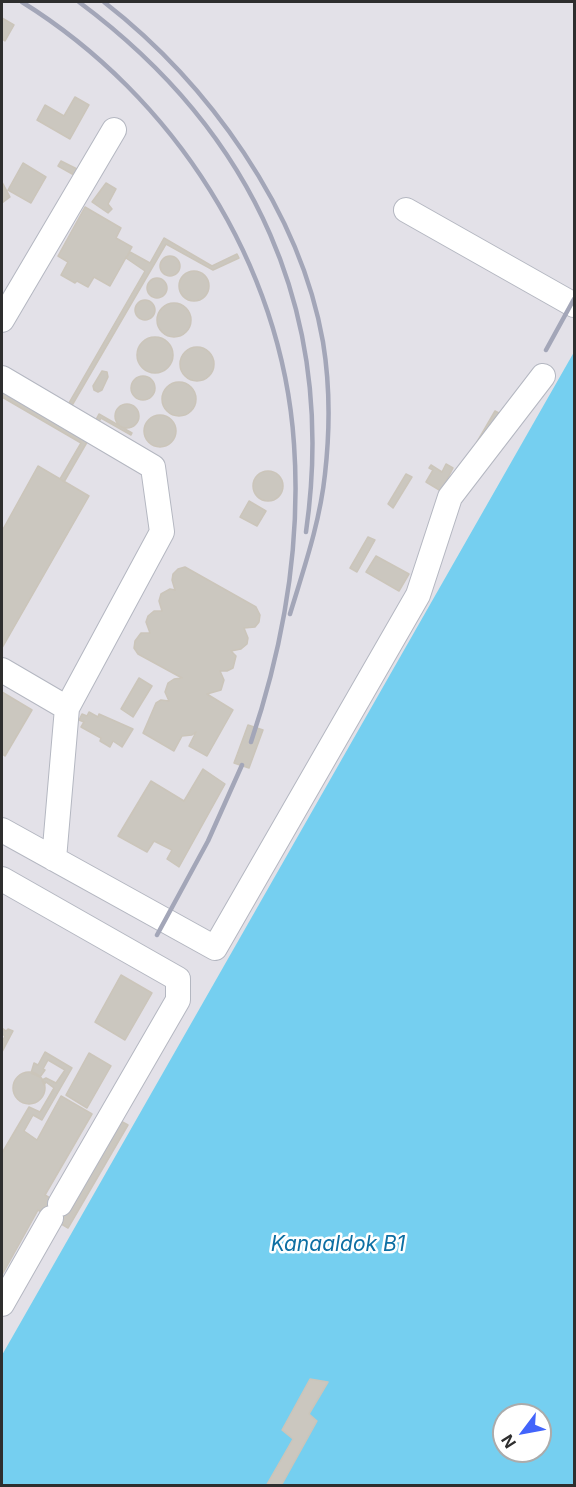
<!DOCTYPE html>
<style>
body{margin:0}
#map{position:relative;width:576px;height:1487px;overflow:hidden;background:#efe9e1;font-family:Inter,sans-serif}
canvas{display:block}
.frame{position:absolute;inset:0;border:3px solid #2e2e2e;pointer-events:none}
.north{position:absolute;left:492px;top:1403px;width:60px;height:60px;box-sizing:border-box;background:#fff;border:2px solid #ababab;border-radius:50%;rotate:238deg;font-size:16px;font-weight:700;line-height:24px;text-align:center;color:#2e2e2e}
.north::after{content:'';display:block;margin:auto;width:21px;height:27px;background:#4264fb;clip-path:polygon(50% 0,100% 100%,50% 72%,0 100%)}
</style>
<div id="map">
<canvas width="576" height="1487"></canvas>
<div class="frame"></div>
<div class="north">N</div>
</div>
<script>
const g = document.querySelector('canvas').getContext('2d');
g.lineJoin = 'round';
function fill(path, color) {
  g.fillStyle = color;
  g.fill(path, 'evenodd');
}
function strokePath(path, color, width, dash) {
  g.strokeStyle = color;
  g.lineWidth = width;
  g.lineCap = dash ? 'butt' : 'round';
  g.setLineDash(dash || []);
  g.stroke(path);
}
function drawText(font, color, halo, rows, align = 'center') {
  g.font = font + ' Inter,sans-serif';
  g.lineWidth = 5;
  g.setLineDash([]);
  g.textBaseline = 'middle';
  g.strokeStyle = halo;
  g.fillStyle = color;
  for (const [text, x, y, turn = 0] of rows) {
    g.save();
    g.translate(x, y);
    g.rotate((+turn || 0) * Math.PI / 180);
    g.textAlign = isNaN(turn) ? turn : align;
    if (halo) g.strokeText(text, 0, 0);
    g.fillText(text, 0, 0);
    g.restore();
  }
}
fill(new Path2D(`
 M2,2h572v350l-572,1003z`), '#e3e1e8');
fill(new Path2D(`
 M574,352v1133l-572,1v-131zM504,1415h36v36h-36z`), '#75cff0');
const building = new Path2D(`
 M2,18l12,7 -9,16 -3,-2z
 M75,97l14,8 -19,34 -33,-19 8,-15 19,11z
 M61,161l16,8 -3,6 -16,-9z
 M23,163l23,14 -15,26 -23,-13z
 M2,182l8,15 -8,6z
 M106,183l10,6 -8,15 4,5 -4,4 -16,-11z
 M85,207l36,21 -5,10 16,9 -22,39 -16,-9 -6,10 -11,-6 -2,2 -14,-8 7,-13 -10,-6z
 M164,238l48,28 25,-12 2,4 -26,12 -47,-26 -106,182 25,14 14,-26 33,19 -1,2 -30,-17 -37,64 -4,-3 21,-36 -79,-46v-7l56,32 87,-151 -19,-13 4,-6 20,11z
 M160 266a10 10 0 1 1 20 0a10 10 0 1 1-20 0Z
 M179 286a15 15 0 1 1 30 0a15 15 0 1 1-30 0Z
 M147 288a10 10 0 1 1 20 0a10 10 0 1 1-20 0Z
 M135 310a10 10 0 1 1 20 0a10 10 0 1 1-20 0Z
 M157 320a17 17 0 1 1 34 0a17 17 0 1 1-34 0Z
 M137 355a18 18 0 1 1 36 0a18 18 0 1 1-36 0Z
 M180 364a17 17 0 1 1 34 0a17 17 0 1 1-34 0Z
 M102,371l5,1 1,5 -6,13 -4,2 -4,-2 -1,-4z
 M131 388a12 12 0 1 1 24 0a12 12 0 1 1-24 0Z
 M162 399a17 17 0 1 1 34 0a17 17 0 1 1-34 0Z
 M115 416a12 12 0 1 1 24 0a12 12 0 1 1-24 0Z
 M495,411l6,3 -18,31 -6,-3z
 M144 431a16 16 0 1 1 32 0a16 16 0 1 1-32 0Z
 M446,464l7,4 -12,23 -15,-9 7,-12 -4,-2 2,-3 11,7z
 M38,466l51,30 -87,152v-117z
 M253 486a15 15 0 1 1 30 0a15 15 0 1 1-30 0Z
 M406,474l6,3 -19,31 -5,-4z
 M249,501l17,10 -9,15 -17,-9z
 M368,537l7,3 -18,32 -7,-4z
 M376,556l33,18 -10,17 -33,-19z
 M185,567l71,40 4,8 -1,7 -4,5 -11,1 4,10 -1,6 -6,5 -10,2 5,5 -3,12 -6,3h-7l4,9 -3,10 -14,4 26,16 -26,46 -18,-10 7,-14 -4,3 -10,1 -8,15 -31,-18 13,-30 5,-3 8,1 -4,-9 3,-9 6,-4 8,-1 -44,-24 -4,-6 1,-7 6,-8h9l-4,-11 2,-6 6,-5h8l-3,-10 2,-7 9,-5 5,1 -3,-10 1,-6 5,-5z
 M139,678l13,8 -19,31 -12,-8z
 M2,692l30,18 -27,46 -3,-2z
 M89,712l9,5 1,-3 34,15 -11,18 -9,-6 -3,6 -10,-6 1,-3 -20,-11 3,-5 -5,-2 3,-6 5,2z
 M248,725l15,5 -14,38 -15,-5z
 M203,769l22,15 -46,83 -12,-8 5,-9 -18,-9 -7,11 -29,-16 33,-55 33,20z
 M121,975l31,18 -27,47 -30,-18z
 M2,1028l4,3 2,-2 5,2 -11,21v-10l3,-6 -3,-2z
 M45,1052l27,16 -30,52 -9,-5 -9,16 13,9 24,-44 31,18 -47,81 15,9 57,-85 11,6 -60,103 -30,-18 -36,65v-122l27,-46 11,5 14,-24 -8,-6 -2,3 -2,-5 4,-2 10,5 9,-13 -17,-10 -5,9 2,1 -5,7 -9,-4 3,-10 4,2z
 M89,1053l22,13 -24,42 -21,-13z
 M13 1088a16 16 0 1 1 32 0a16 16 0 1 1-32 0Z
 M310,1379l18,3 -19,32 8,7 -36,65h-15l27,-47 -11,-9z`);
fill(building, '#cbc7bf');
strokePath(building, '#cbc5ba', 1.5);
const minor = new Path2D(`
 M406,210l168,95
 M2,320l112,-190
 M2,378l151,89 9,65 -95,176 -13,151
 M2,670l65,38
 M2,830l213,118 203,-353 32,-98 93,-121
 M2,879l176,100v21l-118,204
 M2,1304l49,-86`);
strokePath(minor, '#b4b7c1', 26);
strokePath(minor, '#fff', 24);
strokePath(new Path2D(`
 M22,2c151,94 260,261 272,442 7,100 -11,203 -43,298
 M79,2c176,131 258,312 227,530
 M104,2c104,81 196,208 219,340 7,43 7,88 2,132 -5,48 -21,94 -35,140
 M546,350l28,-51
 M157,935l51,-94 34,-76`), '#a3a6b8', 4.5);
drawText('italic 21px', '#0d6fa3', '#fff', [
 ["Kanaaldok B1",338,1245]
]);
</script>
